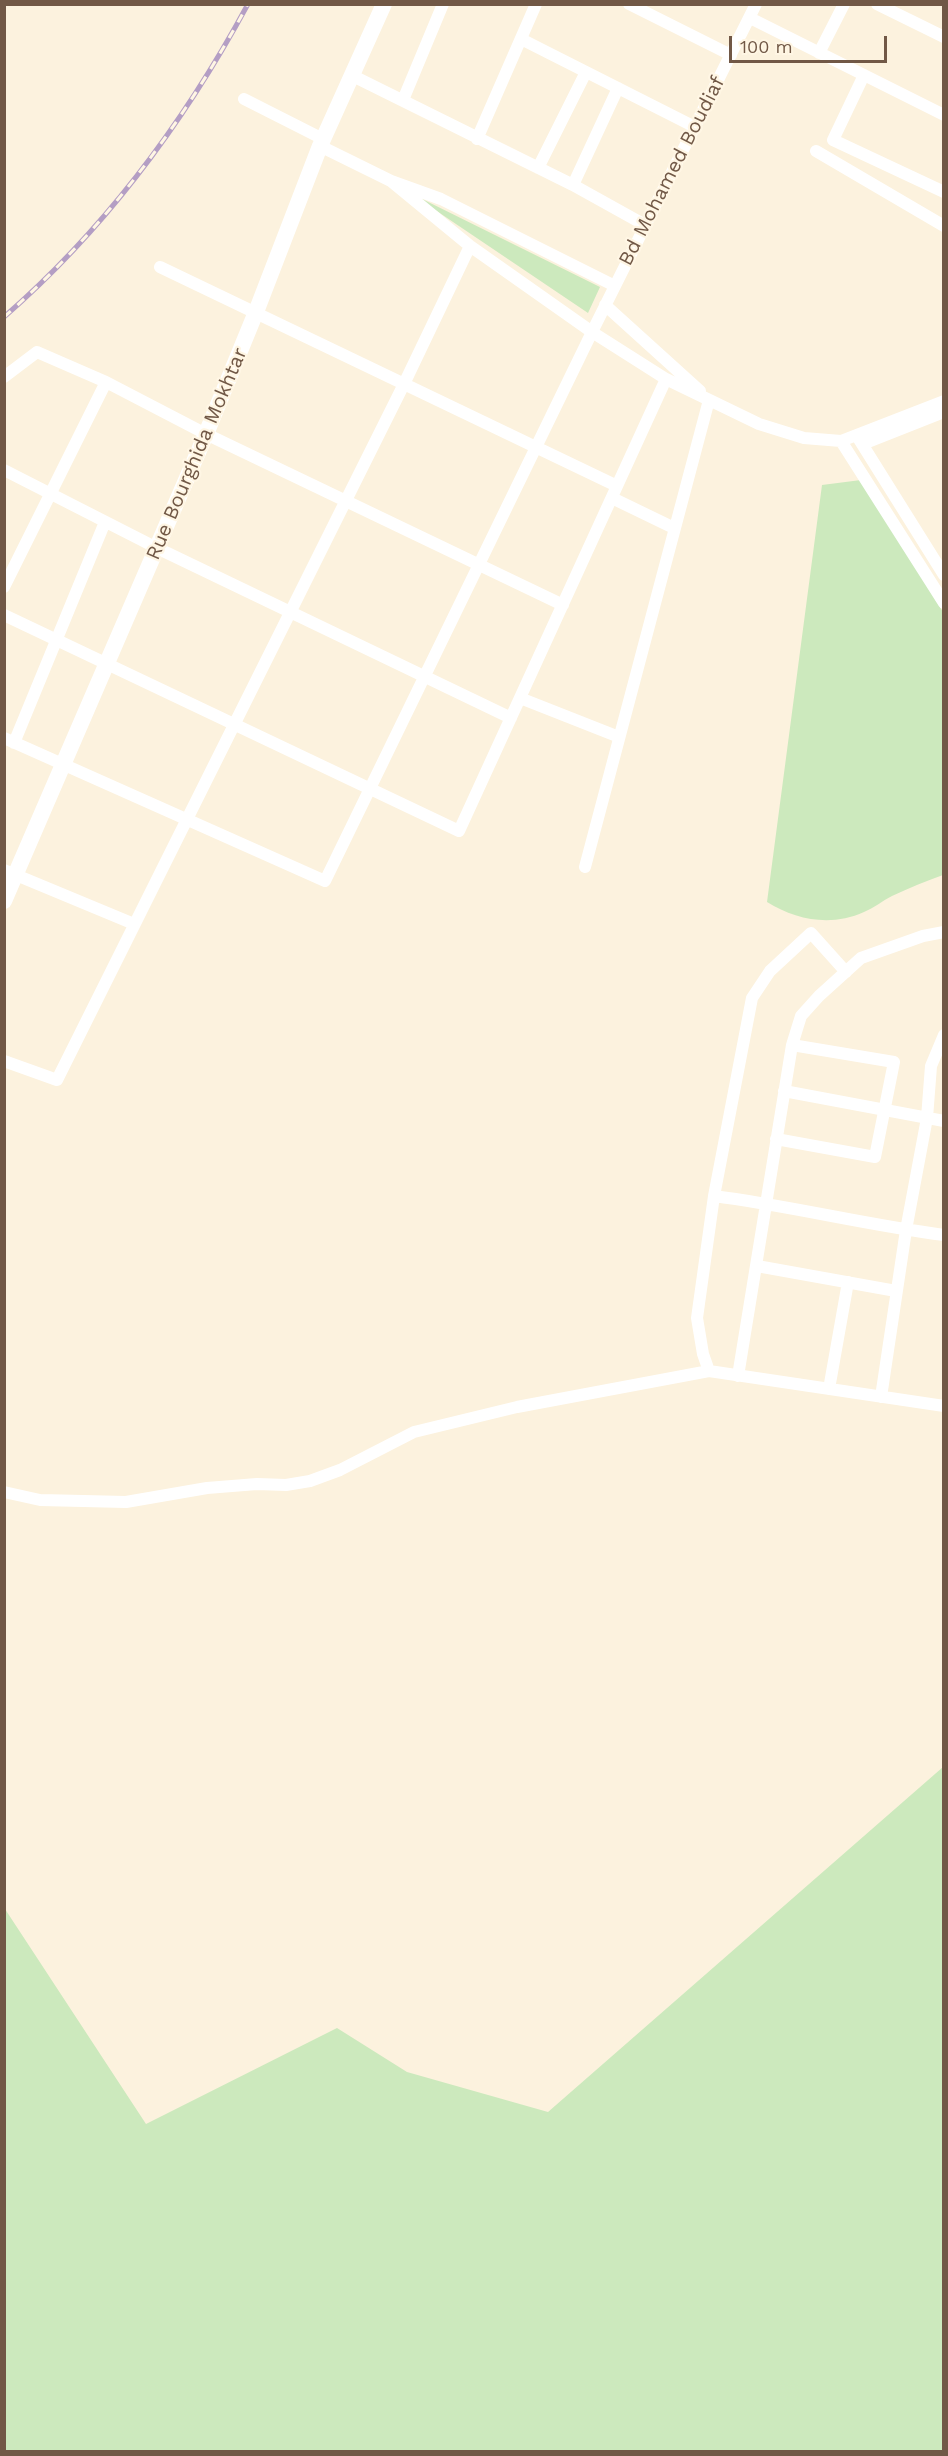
<!DOCTYPE html>
<style>
body{margin:0}
#map{position:relative;width:948px;height:2456px;overflow:hidden;background:#fcf2de;font-family:"Work Sans",sans-serif}
canvas{display:block}
.frame{position:absolute;inset:0;border:6px solid #715846;pointer-events:none}
.scale{position:absolute;left:729px;top:36px;width:158px;height:27px;box-sizing:border-box;border:3px solid #715846;border-top:0;padding-left:8px;font-size:18px;line-height:21px;white-space:nowrap;color:#715846;-webkit-text-stroke:4px #fff6e4;paint-order:stroke}
</style>
<div id="map">
<canvas width="948" height="2456"></canvas>
<div class="frame"></div>
<div class="scale">100 m</div>
</div>
<script>
const g = document.querySelector('canvas').getContext('2d');
g.lineJoin = 'round';
function fill(path, color) {
  g.fillStyle = color;
  g.fill(path, 'evenodd');
}
function strokePath(path, color, width, dash) {
  g.strokeStyle = color;
  g.lineWidth = width;
  g.lineCap = dash ? 'butt' : 'round';
  g.setLineDash(dash || []);
  g.stroke(path);
}
function drawText(font, color, halo, rows, align = 'center') {
  g.font = font + ' "Work Sans",sans-serif';
  g.lineWidth = 4.5;
  g.setLineDash([]);
  g.textBaseline = 'middle';
  g.strokeStyle = halo;
  g.fillStyle = color;
  for (const [text, x, y, turn = 0] of rows) {
    g.save();
    g.translate(x, y);
    g.rotate((+turn || 0) * Math.PI / 180);
    g.textAlign = isNaN(turn) ? turn : align;
    if (halo) g.strokeText(text, 0, 0);
    g.fillText(text, 0, 0);
    g.restore();
  }
}
fill(new Path2D(`
 M410,193l190,94 -12,26z
 M861,480l82,132v263c-17,6 -34,13 -51,21 -10,5 -18,12 -28,16 -33,15 -68,8 -97,-10l55,-417z
 M943,1767v684h-938v-542l141,215 191,-96 70,44 141,40z`), '#cce9bd');
strokePath(new Path2D(`
 M629,4l102,51
 M877,4l67,33
 M750,18l194,97
 M521,39l174,88
 M819,53l25,-49
 M864,75l-31,65 111,52
 M353,76l220,109 72,40
 M244,99l79,40
 M403,100l40,-96
 M477,139l59,-135
 M320,146l71,35 50,18 174,87
 M816,151l128,75
 M538,168l48,-96
 M391,181l79,65 122,86 74,47 93,45 45,14 37,3 103,-40
 M573,185l45,-97
 M160,267l457,219
 M605,305l95,86
 M4,377l33,-25 69,30 100,52 357,171
 M857,436l87,139
 M841,441l103,162
 M863,444l81,-32
 M4,470l153,78 354,170
 M612,498l62,30
 M4,587l102,-205
 M4,615l455,216 207,-452
 M520,698l99,39
 M4,738l321,143 267,-549 164,-328
 M14,743l91,-221
 M585,867l124,-467
 M4,870l130,54
 M4,1061l53,19 347,-696 66,-138
 M784,1091l160,30
 M776,1139l99,18 19,-95 -102,-17
 M714,1196c77,10 153,29 230,39
 M757,1266l139,25
 M709,1371l-6,-17 -6,-36 17,-122 38,-198 18,-27 41,-38 35,39
 M738,1376l54,-331 9,-29 18,-20 42,-38 62,-22 21,-4
 M829,1389l19,-107
 M881,1397l25,-167 21,-112 4,-52 13,-31
 M4,1492l36,8 86,2 81,-14 50,-4 29,1 24,-4 30,-11 74,-38 103,-25 192,-36 235,35`), '#fff', 12);
strokePath(new Path2D(`
 M4,901l202,-467 50,-122 64,-166 64,-142`), '#fff', 16);
const rail = new Path2D(`
 M4,317c100,-87 181,-196 244,-313`);
strokePath(rail, '#b49ec4', 5);
strokePath(rail, '#fff6e4', 3, [9]);
drawText('20px', '#715846', '#fff6e4', [
 ["Bd Mohamed Boudiaf",672,171,-63],
 ["Rue Bourghida Mokhtar",197,454,-67]
]);
</script>
